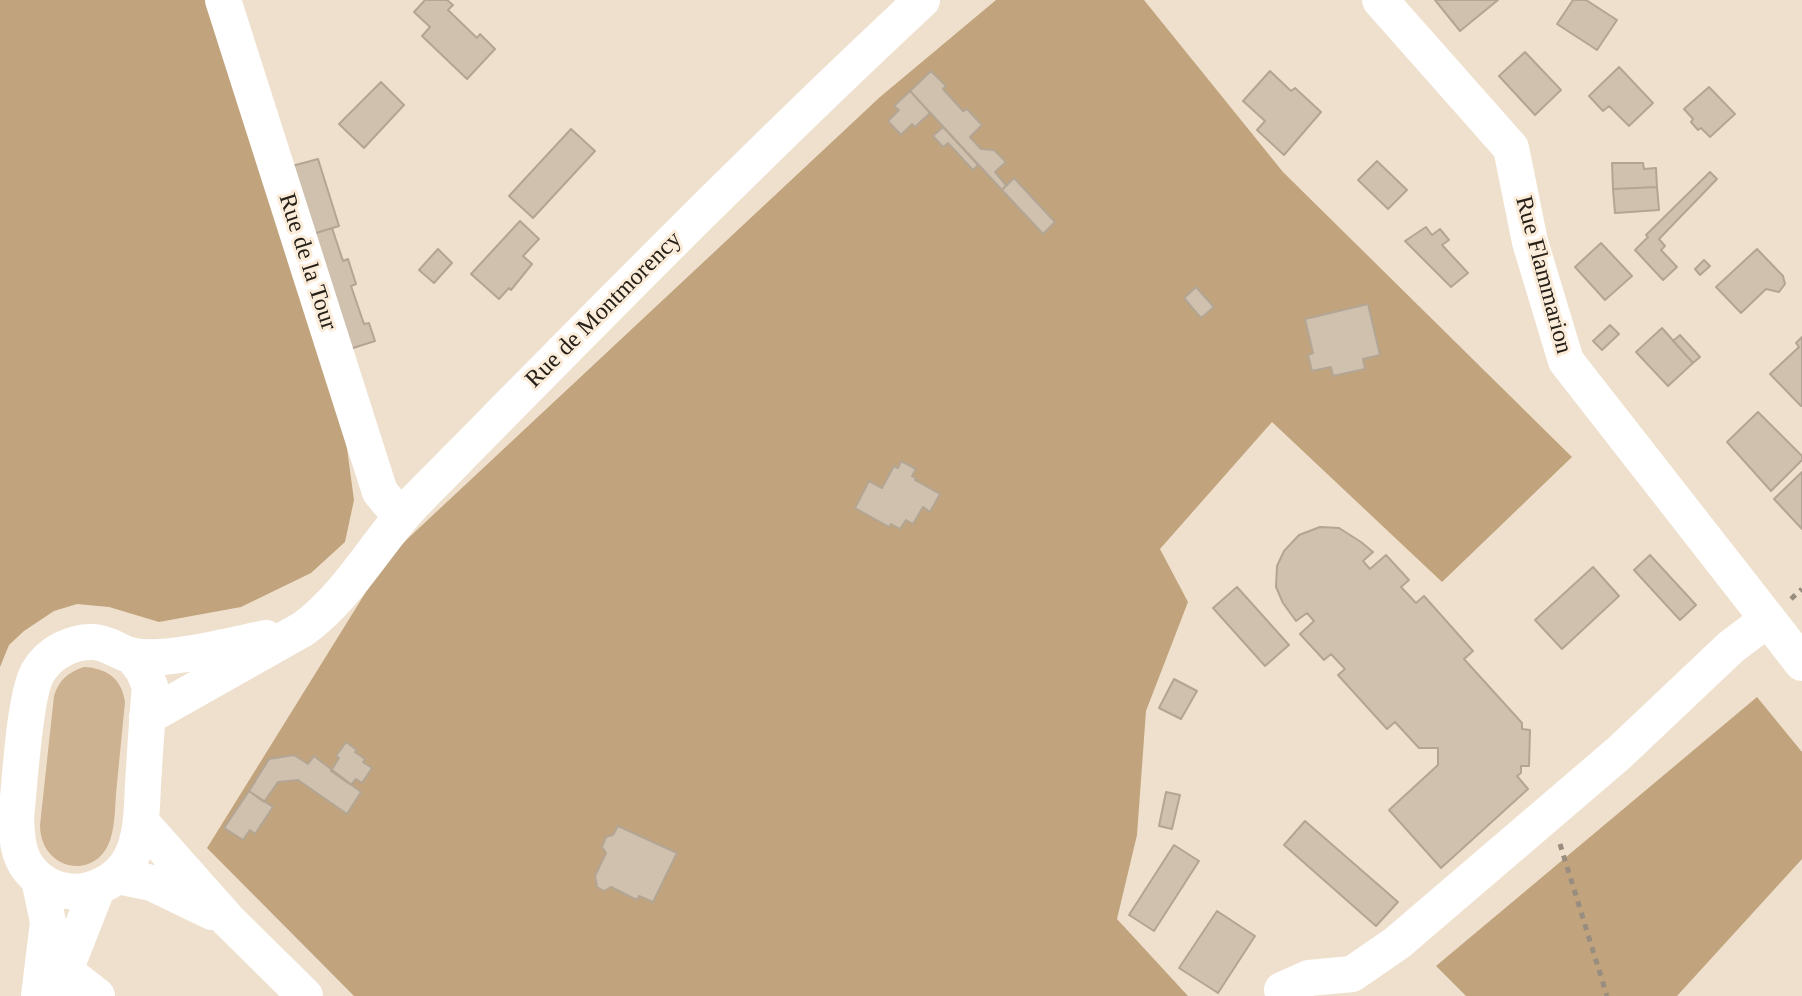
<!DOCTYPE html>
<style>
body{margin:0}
canvas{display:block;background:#efe0cd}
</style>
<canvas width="1802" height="996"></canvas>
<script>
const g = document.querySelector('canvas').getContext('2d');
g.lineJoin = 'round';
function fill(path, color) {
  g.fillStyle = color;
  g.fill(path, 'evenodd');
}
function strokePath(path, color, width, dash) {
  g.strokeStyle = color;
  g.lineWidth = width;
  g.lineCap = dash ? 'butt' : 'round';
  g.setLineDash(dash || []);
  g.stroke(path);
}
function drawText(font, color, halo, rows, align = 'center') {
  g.font = font + ' "Times New Roman",serif';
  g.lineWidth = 6;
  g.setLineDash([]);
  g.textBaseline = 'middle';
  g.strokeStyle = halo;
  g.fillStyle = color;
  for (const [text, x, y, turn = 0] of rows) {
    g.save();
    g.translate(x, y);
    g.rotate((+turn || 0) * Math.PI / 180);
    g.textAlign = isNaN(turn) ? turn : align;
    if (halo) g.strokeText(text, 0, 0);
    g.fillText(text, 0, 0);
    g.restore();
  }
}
fill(new Path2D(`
 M84,667c23,1 38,12 41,35 -3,30 -6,61 -9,92 -1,14 -1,30 -5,43 -12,45 -71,35 -71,-12l14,-129c5,-16 14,-24 30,-29z`), '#ccb290');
fill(new Path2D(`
 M0,0h210l135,434 9,66 -9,42 -34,31 -70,34 -82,15 -50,-15 -32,-3 -23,7 -30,20 -15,14 -9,22z
 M996,0h148l139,172 289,285 -130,125 -170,-160 -112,127 28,53 -42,109 -9,124 -20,84 71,77h-834l-147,-148 180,-290 493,-461z
 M1757,697l45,55v107l-125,137h-211l-30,-30z`), '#c1a47d');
const building = new Path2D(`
 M425,0h22l6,5 -5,5 29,28 3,-4 15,15 -28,30 -45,-43 8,-9 -16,-15z
 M1435,0h63l-38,31z
 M1573,0h13l31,20 -20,30 -40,-26z
 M1525,52l36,38 -26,25 -36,-39z
 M1619,67l34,36 -24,23 -20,-20 -6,5 -14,-15z
 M931,71l15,15 -3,3 20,22 4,-2 15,16 -12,12 11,12 13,1 12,12 -11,10 11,13 -4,5 -92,-99z
 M1270,71l21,20 4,-3 26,24 -37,43 -27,-25 8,-9 -22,-20z
 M381,82l23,23 -40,43 -25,-24z
 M1709,87l26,27 -25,23 -9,-9 -3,2 -7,-8 2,-3 -9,-10z
 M910,91l20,22 -15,14 -3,-3 -11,11 -13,-14 11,-11 -5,-4z
 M943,127l35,38 -5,5 -25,-27 -5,4 -10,-11z
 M571,129l24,22 -62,67 -24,-22z
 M318,159l21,67 -26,8 -21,-68z
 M1377,161l30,29 -19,19 -30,-29z
 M1612,163h31l1,6 12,-1 1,19 -44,2z
 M1710,172l7,7 -58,60 6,7 -4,4 16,17 -14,13 -28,-30 13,-13 -2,-2z
 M1014,178l41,44 -12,12 -41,-44z
 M1657,187l2,23 -44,3 -2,-24z
 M520,221l19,18 -16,17 9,8 -21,26 -2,-2 -10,11 -28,-25z
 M1426,227l6,8 8,-6 9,11 -7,5 26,28 -17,14 -46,-46z
 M332,228l11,33 5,-2 8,25 -5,2 13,38 5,-1 6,18 -25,8 -37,-115z
 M1601,243l31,33 -27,24 -30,-33z
 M438,249l14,14 -18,20 -15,-13z
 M1757,249l26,27 2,8 -6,8 -13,-3 -25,24 -25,-26z
 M1704,260l6,6 -10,9 -5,-6z
 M1196,287l18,20 -13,11 -17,-20z
 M1368,304l12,51 -17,4 2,10 -32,7 -2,-9 -19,4 -4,-16 5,-2 -8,-34z
 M1610,325l9,9 -17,16 -9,-9z
 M1662,328l31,35 -25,23 -32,-34z
 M1680,335l20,22 -7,6 -20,-22z
 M1802,337v68l-1,1 -31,-32 29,-27 -3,-4z
 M1758,412l44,44v4l-31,31 -44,-49z
 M901,461l15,8 -4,7 5,3 -2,1 25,14 -10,18 -7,-5 -10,17 -7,-4 -6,9 -9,-5 -2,3 -34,-19 14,-27 13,7 12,-22 4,2z
 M1802,472v57l-28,-30z
 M1320,527l19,1 22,14 12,10 -10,9 7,8 16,-14 23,25 -8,7 15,16 8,-7 49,55 -9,8 58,64v6l8,1 -1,36h-8v7l-4,3 11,13 -87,79 -52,-58 49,-45v-17h-19l-24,-26 -8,7 -49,-54 7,-6 -14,-15 -7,6 -24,-26 14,-13 -7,-8 -11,8 -13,-18 -7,-16 1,-21 7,-15 15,-16z
 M1650,555l46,50 -16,15 -46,-50z
 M1593,567l26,29 -57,53 -27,-29z
 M1237,587l52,58 -24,21 -52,-58z
 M1174,679l23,12 -16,28 -22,-11z
 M346,742l11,8 -2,2 10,7 -2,3 9,6 -10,15 -6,-4 -5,6 -20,-14 8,-13 -3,-2z
 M294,755l14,9 6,-8 47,36 -14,22 -49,-34 -20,2 -14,20 -15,-11 20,-32z
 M249,791l24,16 -18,27 -5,-4 -7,10 -19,-12z
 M1166,792l14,3 -8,34 -13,-3z
 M1305,821l93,81 -22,24 -92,-81z
 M618,826l59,27 -24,49 -14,-6 -2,4 -26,-13 -7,4 -7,-4 -2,-11 11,-23 -4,-6 4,-10 7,-2z
 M1174,845l25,16 -45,70 -25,-16z
 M1217,911l38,25 -37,57 -39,-25z`);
fill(building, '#d0c1af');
strokePath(building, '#b3a593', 2);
strokePath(new Path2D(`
 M1791,599l11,-10
 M1560,844l47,152`), '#988d7f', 5, [6, 6]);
strokePath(new Path2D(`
 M223,0l157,492 21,25
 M1380,0l131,148 19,94 36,119 236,302
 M132,656l11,14 7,16c-3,33 -5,66 -7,98 -1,22 -1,46 -9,67 -16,42 -75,57 -105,18 -12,-15 -12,-34 -13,-52 4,-32 8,-122 22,-145 11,-19 34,-31 56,-30 16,1 26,12 40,14 33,6 98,-11 132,-18
 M147,717l156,-88c41,-30 66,-74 99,-113 17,-20 37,-38 55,-57 153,-155 305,-310 465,-459
 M141,822l87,98 77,76
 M118,876l34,7 60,29
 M65,971l32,25
 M1282,990l27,-12 43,-4 45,-31 222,-190 112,-106 37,-28
 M39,996l9,-74 -9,-43
 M55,996l42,-107`), '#fff', 36);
drawText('24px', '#262019', '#fcedda', [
 ["Rue de la Tour",307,262,72],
 ["Rue Flammarion",1543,275,75],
 ["Rue de Montmorency",604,310,-45]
]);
</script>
